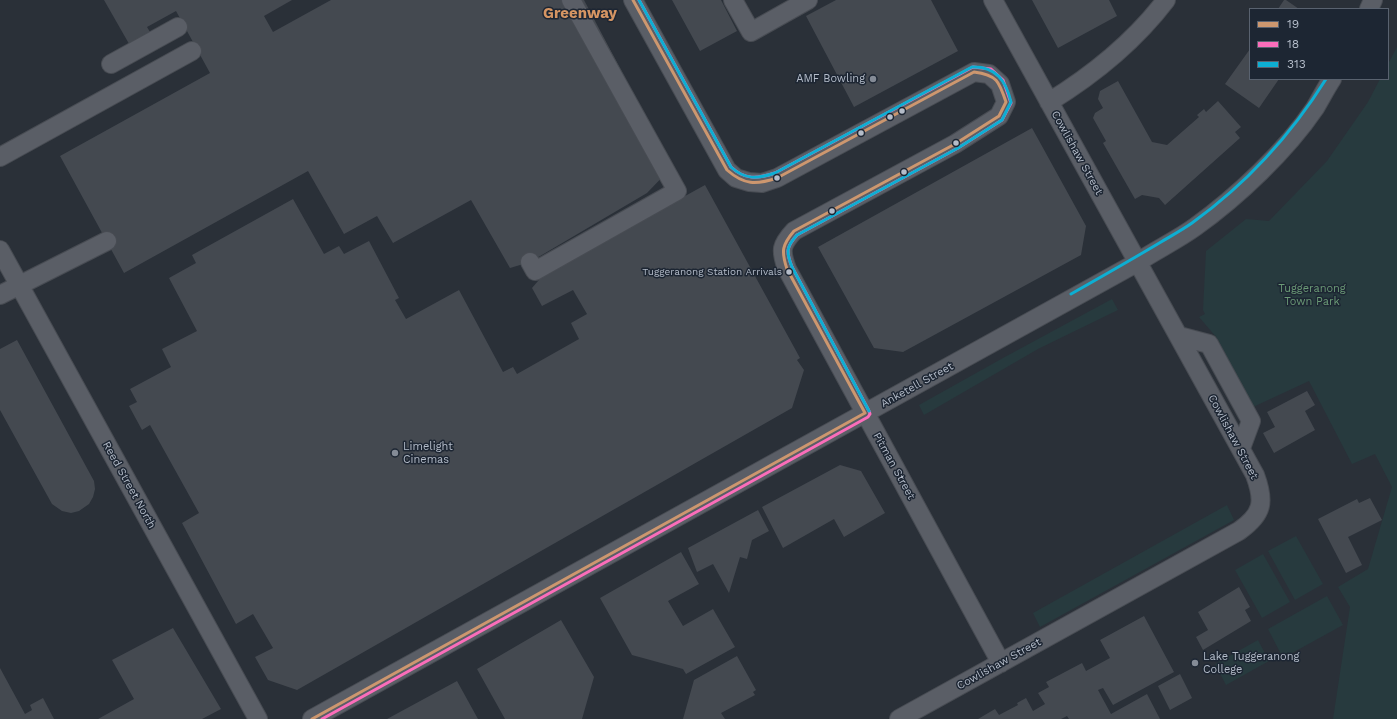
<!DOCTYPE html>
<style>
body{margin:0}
#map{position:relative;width:1397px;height:719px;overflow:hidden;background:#2a3038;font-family:"Work Sans",sans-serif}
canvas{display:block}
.legend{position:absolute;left:1249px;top:8px;width:140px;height:72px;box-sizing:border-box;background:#1d2633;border:1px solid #59626f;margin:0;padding:5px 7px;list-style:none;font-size:12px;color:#b4bcc9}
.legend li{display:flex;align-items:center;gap:8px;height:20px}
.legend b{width:20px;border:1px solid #59626f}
</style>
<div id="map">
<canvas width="1397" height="719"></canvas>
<ul class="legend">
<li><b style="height:5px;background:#cd976f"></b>19</li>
<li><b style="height:5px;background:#fb6dba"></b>18</li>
<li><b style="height:5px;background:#0dafd3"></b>313</li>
</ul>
</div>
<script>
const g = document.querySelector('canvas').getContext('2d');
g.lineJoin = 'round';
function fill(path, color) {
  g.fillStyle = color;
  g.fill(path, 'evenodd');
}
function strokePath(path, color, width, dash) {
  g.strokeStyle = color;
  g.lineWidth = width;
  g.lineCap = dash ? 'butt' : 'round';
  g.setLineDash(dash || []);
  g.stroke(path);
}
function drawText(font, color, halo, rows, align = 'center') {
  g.font = font + ' "Work Sans",sans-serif';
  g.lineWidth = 3;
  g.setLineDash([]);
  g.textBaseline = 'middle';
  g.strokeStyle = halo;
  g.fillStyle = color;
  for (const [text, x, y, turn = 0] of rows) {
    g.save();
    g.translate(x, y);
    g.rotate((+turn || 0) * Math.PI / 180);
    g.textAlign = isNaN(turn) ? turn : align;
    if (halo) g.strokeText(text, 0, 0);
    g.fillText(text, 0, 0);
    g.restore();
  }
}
fill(new Path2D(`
 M1397,47v672h-64l17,-112 -12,-20 30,-18 24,-82 -17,-33 -23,10 -43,-83 -56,26 -36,-69 -18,-21 6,-3 -2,-4 3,-59 40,-32 23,2 58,-60 41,-59 12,-23h8v-15z
 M1112,299l6,11 -80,39 -114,66 -5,-10 84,-47z
 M1227,505l7,15 -194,107 -7,-14z
 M1296,536l27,48 -28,16 -27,-49z
 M1263,554l27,48 -28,16 -27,-48z
 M1327,596l16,29 -60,33 -15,-29z
 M1258,640l11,21 -43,24 -11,-21z`), '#273a3e');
fill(new Path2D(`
 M104,0h188l-28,16 9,16 58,-32h253l88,167 -25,26 -117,69 -20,6 -39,-68 -78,43 -16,-27 -33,18 -36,-63 -184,102 -64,-117 150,-83 -34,-62 -29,16 6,10 -21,12z
 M672,0h49l16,31 -37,20z
 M836,0h95l27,51 -104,56 -48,-91z
 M1032,0h77l8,16 -59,32z
 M1284,0h2l13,9h-21z
 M1250,49v30h29l-20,29 -34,-24z
 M1118,81l34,61 15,3 32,-28 -2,-2 7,-6 2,3 12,-11 23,26 -6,5 5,6 -75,67 -6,-7 -17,-3 -7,4 -32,-56 3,-2 -13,-23 2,-5 8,-5 -5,-9 2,-8z
 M1032,128l54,98 -5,29 -178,97 -29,-4 -56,-101z
 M705,185l95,173 -3,2 7,10 -12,38 -495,282 -29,-10 -13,-23 18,-9 -20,-34 -17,10 -54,-101 17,-10 -49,-88 -8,5 -13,-24 8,-4 -7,-13 41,-22 -9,-18 35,-18 -28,-53 27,-15 -4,-8 101,-56 31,55 15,-8 5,8 25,-13 30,57 -4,2 11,19 53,-29 44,82 10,-5 4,7 62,-35 -8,-16 16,-9 -14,-24 -31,16 -10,-18 12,-14z
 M17,340l77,141 1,8 -2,8 -4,7 -10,7 -8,2 -9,-2 -10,-7 -52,-94v-61z
 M1307,391l8,14 -10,6 10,19 -41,23 -11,-20 12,-6 -8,-15z
 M840,465l21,6 24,42 -41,24 -10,-18 -51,29 -21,-41z
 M1370,498l12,22 -34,17 14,28 -16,8 -28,-54 39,-20 2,4z
 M758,510l11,21 -17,9 -5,19 -7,-2 -11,36 -16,-29 -16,8 -9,-24z
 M681,552l18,32 -31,17 15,25 30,-17 22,38 -49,27 -3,-5 -51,-14 -32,-57z
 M1239,587l11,20 -5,3 6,11 -48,29 -7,-13 12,-7 -10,-18z
 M1144,616l30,56 -61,33 -10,-17 -5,2 13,24 36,-20 13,25h-91l-2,-3 -6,3h-83l17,-10 4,6 19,-10 -1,-2 9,-5 7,13 12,-7 -7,-11 11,-6 -3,-5 36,-19 4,8 24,-13 -10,-18z
 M561,620l33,57 -12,42h-77l-28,-50z
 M173,628l48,81 -19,10h-104l36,-20 -22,-39z
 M737,656l19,34 -3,2 2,3 -34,18 4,6h-42l11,-39z
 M0,668l25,46 7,-4 -2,-5 13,-7 11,21h-54z
 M1180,674l12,24 -22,12 -12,-24z
 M457,681l21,38h-91z`), '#444950');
const minor = new Path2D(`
 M633,0l94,170 9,8 13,4 13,1 15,-5 197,-106 15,2 11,10 6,18 -7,14 -44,28 -161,87c-13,14 -14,19 -7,38l214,394
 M733,0l18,32 57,-32
 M1369,9l4,-9
 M111,64l67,-37
 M1049,102c44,-27 85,-60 117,-102
 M0,157l192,-106
 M0,250l258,469
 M530,262l5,9 142,-80 -106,-191
 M0,295l107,-54
 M1179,336l30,8 42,77 -10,27
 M312,719l826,-457c18,-12 39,-22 57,-35 42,-30 91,-76 120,-119 6,-10 11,-20 17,-29
 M899,719l340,-188c24,-17 26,-29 16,-56l-262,-475`);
strokePath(minor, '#484c53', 20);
strokePath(minor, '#5a5e66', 18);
strokePath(new Path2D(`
 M312,719l553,-306 -78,-144c-6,-18 -5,-24 7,-38l161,-87 44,-28 7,-14c-7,-21 -9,-27 -32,-30l-197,106c-21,7 -33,7 -50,-8l-94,-170`), '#cd976f', 3);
strokePath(new Path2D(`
 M322,719l546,-302 2,-3 -1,-3 -77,-144c-6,-15 -6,-20 5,-32l161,-87 44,-28 9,-17 -8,-23 -12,-11 -18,-2 -198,106c-18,6 -30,7 -44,-6l-92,-167`), '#fb6dba', 3);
strokePath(new Path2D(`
 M639,0l92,167c14,13 26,12 44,6l197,-106c24,-1 34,14 39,35l-9,18 -44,28 -161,87c-11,12 -11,17 -5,32l77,144
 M1071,294c30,-17 60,-34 90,-52 10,-6 21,-12 31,-19 54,-39 99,-88 134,-144`), '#0dafd3', 3);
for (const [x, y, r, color] of [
 [873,79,4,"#848b96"],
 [902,111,3.5,"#b4bcc9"],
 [890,117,3.5,"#b4bcc9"],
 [861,133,3.5,"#b4bcc9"],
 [956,143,3.5,"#b4bcc9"],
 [904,172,3.5,"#b4bcc9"],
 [777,178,3.5,"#b4bcc9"],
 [832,211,3.5,"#b4bcc9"],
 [789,272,3.5,"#b4bcc9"],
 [395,453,4,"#848b96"],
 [1195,663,4,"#848b96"]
]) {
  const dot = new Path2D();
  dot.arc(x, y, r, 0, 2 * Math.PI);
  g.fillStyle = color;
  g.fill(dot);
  strokePath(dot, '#1d2633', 1.5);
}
drawText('10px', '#b4bcc9', '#1d2633', [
 ["Tuggeranong Station Arrivals",782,272]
], 'right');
drawText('11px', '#b4bcc9', '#1d2633', [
 ["AMF Bowling",865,79,"right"],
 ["Limelight",403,447],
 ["Cinemas",403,460],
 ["Lake Tuggeranong",1203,657],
 ["College",1203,670]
], 'left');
drawText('11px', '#b4bcc9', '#1d2633', [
 ["Cowlishaw Street",1077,153,61],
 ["Anketell Street",917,385,-29],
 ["Cowlishaw Street",1233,437,62],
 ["Pitman Street",894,466,61],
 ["Reed Street North",129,485,61],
 ["Cowlishaw Street",999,664,-29]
]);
drawText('11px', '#6b9a76', '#1d2633', [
 ["Tuggeranong",1312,289],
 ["Town Park",1312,302]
]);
drawText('bold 15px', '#d59563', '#1d2633', [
 ["Greenway",580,14]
]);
</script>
